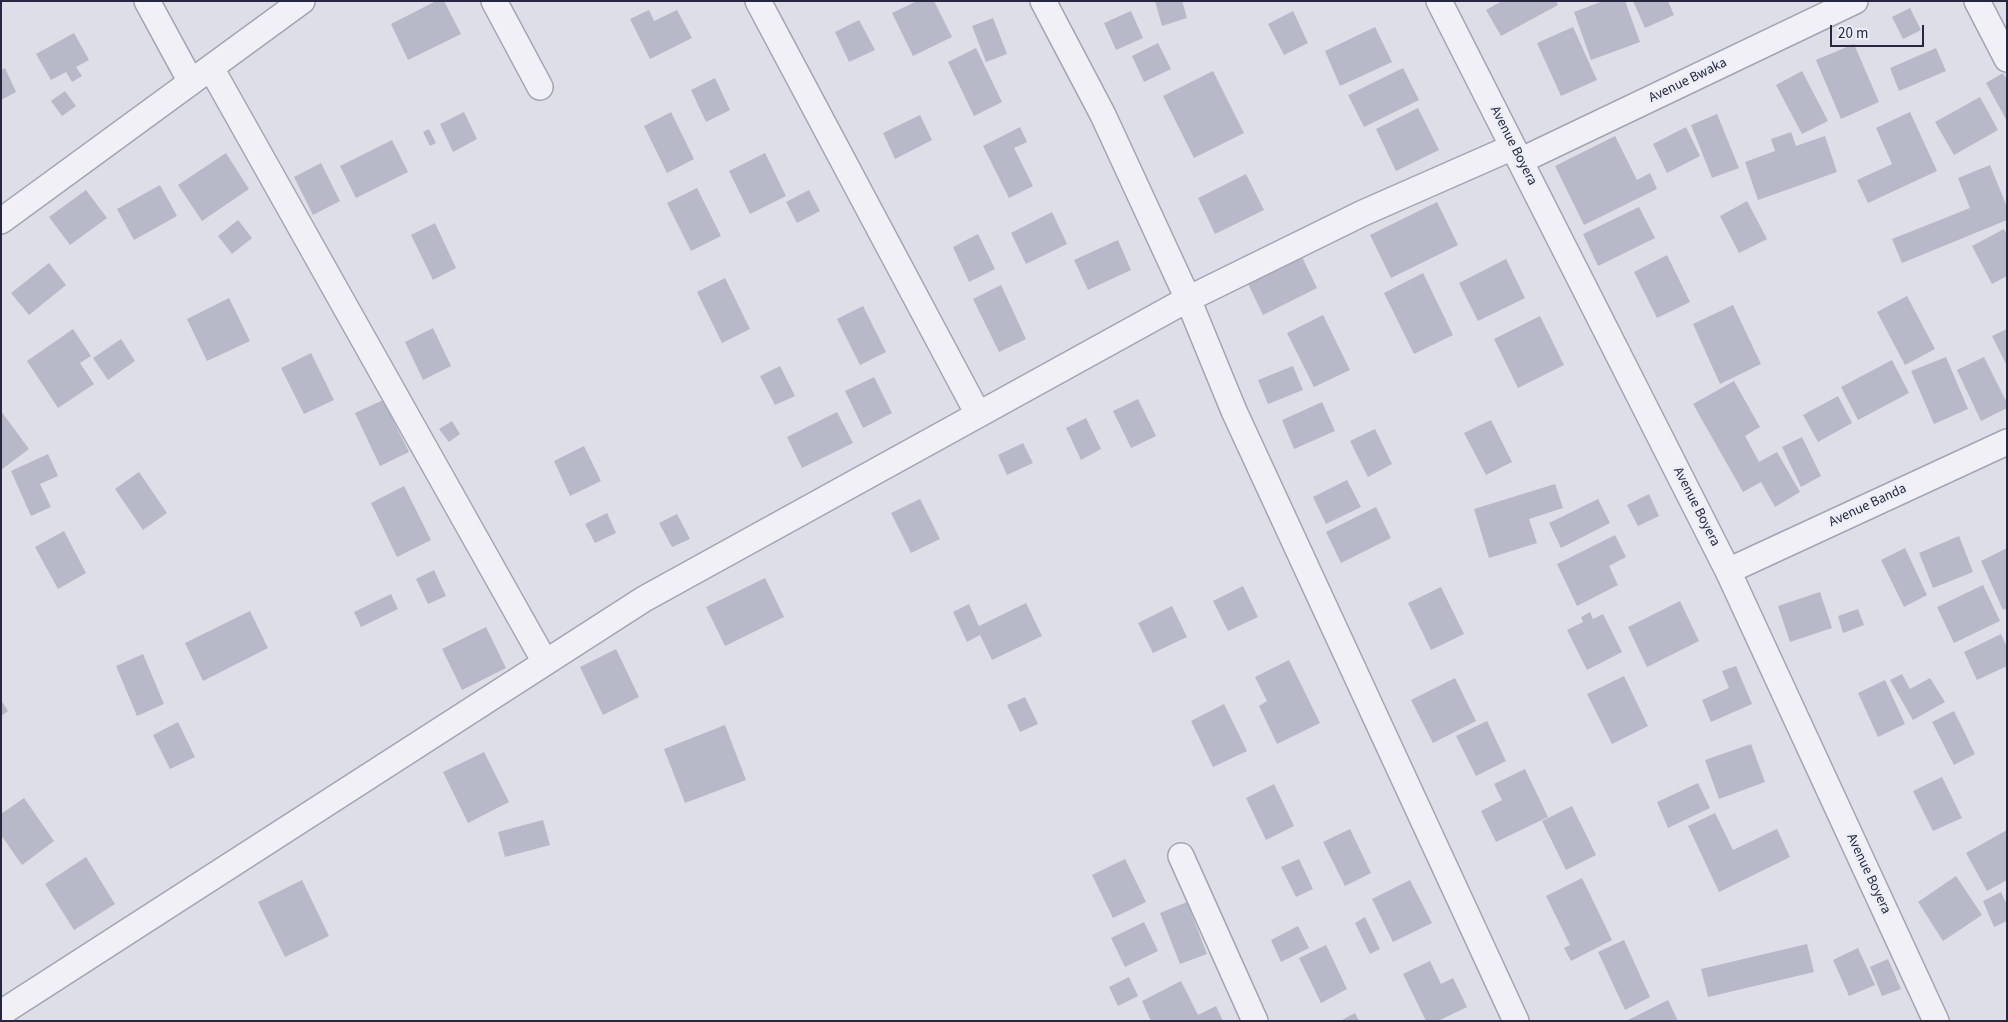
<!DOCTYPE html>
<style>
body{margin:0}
#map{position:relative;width:2008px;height:1022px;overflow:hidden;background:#dddee8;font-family:"Source Sans 3",sans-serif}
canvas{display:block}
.frame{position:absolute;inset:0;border:2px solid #25283f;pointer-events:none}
.scale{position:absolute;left:1830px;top:25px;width:94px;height:22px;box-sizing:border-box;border:2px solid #25283f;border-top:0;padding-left:6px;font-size:15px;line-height:18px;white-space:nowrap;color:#25283f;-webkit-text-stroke:4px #eceef5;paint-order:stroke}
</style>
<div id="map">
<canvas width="2008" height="1022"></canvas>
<div class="frame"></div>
<div class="scale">20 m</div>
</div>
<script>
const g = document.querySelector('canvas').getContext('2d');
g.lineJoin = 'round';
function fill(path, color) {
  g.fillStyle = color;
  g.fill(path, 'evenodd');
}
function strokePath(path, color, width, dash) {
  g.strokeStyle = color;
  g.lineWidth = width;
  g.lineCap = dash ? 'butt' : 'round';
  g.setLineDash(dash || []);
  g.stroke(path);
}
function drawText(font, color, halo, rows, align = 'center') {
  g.font = font + ' "Source Sans 3",sans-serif';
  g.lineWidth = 5;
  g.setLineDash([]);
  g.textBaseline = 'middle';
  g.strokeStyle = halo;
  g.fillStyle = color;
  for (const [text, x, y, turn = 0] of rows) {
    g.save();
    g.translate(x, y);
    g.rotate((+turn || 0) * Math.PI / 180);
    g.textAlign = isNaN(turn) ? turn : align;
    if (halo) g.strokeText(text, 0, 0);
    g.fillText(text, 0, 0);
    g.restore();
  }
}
fill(new Path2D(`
 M436,1h8l17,33 -53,26 -17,-36z
 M917,1h17l18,36 -39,19 -21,-43z
 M1155,1h27l5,17 -25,8z
 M1502,1h54l2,4 -57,31 -15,-26z
 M1603,1h22l15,41 -49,18 -17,-48z
 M1633,1h35l6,14 -29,13z
 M1910,8l11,22 -18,9 -11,-22z
 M649,10l5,11 23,-11 15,28 -42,21 -20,-40z
 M1131,11l12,27 -27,12 -12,-27z
 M1293,11l15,32 -24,12 -16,-31z
 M993,18l14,36 -21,8 -14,-36z
 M859,20l16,30 -26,12 -14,-30z
 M1375,27l17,35 -52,24 -15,-35z
 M1573,27l24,53 -36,16 -24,-53z
 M74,33l15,27 -13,7 6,9 -10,6 -6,-10 -15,8 -15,-26z
 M1158,43l13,26 -27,13 -12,-26z
 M1854,44l25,58 -38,17 -25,-59z
 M976,48l26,54 -28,14 -26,-54z
 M1936,48l10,23 -47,20 -9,-23z
 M5,68l11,24 -15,8v-30z
 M1403,68l16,32 -55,27 -16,-32z
 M1213,71l31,62 -50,25 -31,-62z
 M1802,71l26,50 -26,13 -26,-49z
 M2003,73l4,7v41l-21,-38z
 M715,78l15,32 -24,12 -15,-32z
 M65,91l11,15 -14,10 -11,-15z
 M1980,97l18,33 -44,25 -19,-33z
 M1418,108l21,42 -43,21 -20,-42z
 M464,112l13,27 -24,13 -13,-28z
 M671,112l23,47 -27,14 -23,-47z
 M1910,112l27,59 -69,32 -11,-23 35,-16 -16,-36z
 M1717,114l22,54 -27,10 -21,-53z
 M920,115l12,25 -37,19 -12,-26z
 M1020,127l7,15 -13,6 19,38 -24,12 -26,-52z
 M1686,127l14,29 -33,17 -14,-29z
 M429,129l7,14 -6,3 -7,-14z
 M1791,132l5,14 29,-10 12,36 -79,28 -13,-38 30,-11 -4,-12z
 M1615,136l22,44 13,-7 7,16 -73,36 -29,-59z
 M392,140l16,32 -52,26 -16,-32z
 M226,153l23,36 -47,32 -24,-36z
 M765,153l21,43 -36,18 -21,-43z
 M321,163l19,38 -27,14 -19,-38z
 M1990,165l17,42v13l-105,43 -10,-24 78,-31 -12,-30z
 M1246,174l18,36 -49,24 -17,-36z
 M160,185l17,31 -43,24 -17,-31z
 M697,188l24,48 -30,15 -24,-48z
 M86,190l21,28 -37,27 -21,-28z
 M809,190l11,21 -23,12 -11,-21z
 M1747,201l20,38 -28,14 -19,-37z
 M1437,202l21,43 -67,33 -21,-43z
 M1639,207l16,31 -57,28 -15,-32z
 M1052,212l15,32 -41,20 -15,-31z
 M238,220l14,18 -20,16 -14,-18z
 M435,223l21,45 -23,12 -22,-45z
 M2004,229l3,6v41l-15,8 -20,-38z
 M978,234l17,35 -26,13 -16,-35z
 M1118,240l13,30 -43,20 -14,-30z
 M1667,255l23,47 -33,16 -23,-46z
 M1302,257l15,31 -54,27 -15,-31z
 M1506,259l19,39 -47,23 -19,-38z
 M49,263l17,22 -37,30 -18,-22z
 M1423,273l30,62 -39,19 -30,-61z
 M725,278l25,51 -28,14 -25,-51z
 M1001,285l25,54 -27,13 -26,-53z
 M1907,296l28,53 -30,16 -28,-53z
 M229,298l21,43 -43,20 -20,-42z
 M1733,305l28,59 -41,20 -27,-60z
 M863,306l23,46 -26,13 -23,-46z
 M1323,315l27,55 -36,17 -27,-54z
 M1540,316l24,49 -46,23 -24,-49z
 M433,328l18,38 -28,14 -18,-38z
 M73,329l18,27 -11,7 14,21 -36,24 -31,-47z
 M2007,329v37l-15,-30z
 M121,339l14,22 -27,19 -15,-22z
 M311,353l23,47 -30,14 -23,-46z
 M1946,357l22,52 -34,15 -23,-53z
 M1984,357l23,46v5l-26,13 -24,-51z
 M1892,360l17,33 -51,27 -17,-33z
 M780,366l15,30 -20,9 -15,-29z
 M1293,366l10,24 -35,14 -10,-24z
 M874,377l18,36 -29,15 -18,-37z
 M1734,381l26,46 -15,9 14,26 18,-10 23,40 -25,15 -14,-25 -18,10 -50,-88z
 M1838,396l14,27 -34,19 -15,-27z
 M1138,399l18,37 -25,12 -18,-37z
 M383,400l26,52 -29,14 -25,-53z
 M1322,402l13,29 -41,18 -12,-29z
 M1,411l28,38 -28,21z
 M837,412l16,31 -51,25 -15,-31z
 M1086,418l15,31 -20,11 -15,-32z
 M1491,420l21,42 -26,13 -22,-42z
 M452,421l8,13 -11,8 -10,-13z
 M1375,429l17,35 -24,13 -18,-36z
 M1802,437l19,39 -20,11 -19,-40z
 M1023,443l10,20 -26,12 -9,-20z
 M584,446l17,35 -31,15 -16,-35z
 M48,454l10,22 -18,8 11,23 -20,9 -20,-45z
 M139,472l28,41 -24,17 -28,-41z
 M1347,480l14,27 -35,17 -13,-27z
 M1555,484l8,24 -34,11 8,24 -48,15 -15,-49z
 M404,486l27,54 -34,17 -26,-54z
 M1649,494l10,22 -21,10 -11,-21z
 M920,499l20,40 -29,14 -20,-40z
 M1598,499l12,24 -49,25 -12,-25z
 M1376,507l15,31 -50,25 -15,-31z
 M607,513l9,20 -21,10 -10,-19z
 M677,514l13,25 -18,8 -13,-24z
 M64,531l22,42 -28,16 -23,-42z
 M1615,535l11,22 -17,9 9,19 -41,21 -20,-42z
 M1959,536l14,36 -40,16 -14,-35z
 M1905,548l22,47 -23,12 -23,-47z
 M2007,548v60l-4,2 -22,-49z
 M434,570l12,26 -18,8 -12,-25z
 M765,578l19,39 -59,29 -19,-39z
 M1983,585l17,36 -46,22 -17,-36z
 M1243,586l15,31 -30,14 -15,-30z
 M1441,587l23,47 -33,16 -23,-47z
 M1820,592l12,36 -42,14 -12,-36z
 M391,594l7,15 -37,18 -7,-15z
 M1680,601l19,40 -52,26 -19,-40z
 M1026,603l16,33 -50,24 -12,-25 -13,7 -14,-30 16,-8 10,22z
 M1172,606l15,31 -34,16 -15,-30z
 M1858,609l6,16 -21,8 -5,-17z
 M250,611l18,37 -65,33 -18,-38z
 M1590,612l3,7 10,-5 19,38 -35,18 -20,-40 16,-8 -2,-5z
 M486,627l20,41 -44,22 -20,-41z
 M2001,634l6,13v19l-30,14 -13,-28z
 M616,649l23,48 -36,18 -23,-48z
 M143,654l21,50 -27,12 -21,-50z
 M1289,660l31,63 -43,21 -18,-38 8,-5 -12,-24z
 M1736,666l16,38 -41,18 -9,-22 27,-12 -7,-17z
 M1902,674l8,15 20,-11 15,24 -32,18 -23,-40z
 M1624,676l24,50 -36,18 -25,-50z
 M1455,678l21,43 -43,22 -22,-43z
 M1885,680l20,44 -27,13 -20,-44z
 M1025,697l13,27 -18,8 -13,-27z
 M1,700l7,11 -7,5z
 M1224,704l23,47 -34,16 -22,-46z
 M1954,711l21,43 -21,11 -22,-43z
 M1487,721l19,40 -30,15 -20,-40z
 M178,722l17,35 -25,12 -17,-34z
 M725,725l21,55 -61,23 -21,-54z
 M1751,744l14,38 -46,17 -14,-39z
 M484,752l25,50 -41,21 -25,-51z
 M1525,769l23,48 -52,25 -15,-31 21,-11 -8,-16z
 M1942,777l20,41 -29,13 -20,-40z
 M1698,783l12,25 -42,20 -11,-26z
 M1274,784l20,42 -28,14 -20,-42z
 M24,798l30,43 -32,24 -21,-30v-21z
 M1572,806l24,49 -30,15 -24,-49z
 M1715,813l18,37 44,-21 13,28 -71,35 -31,-66z
 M543,820l7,25 -45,12 -7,-25z
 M1350,829l21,44 -26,13 -22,-44z
 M2007,830v50l-20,11 -21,-38z
 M86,857l29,47 -41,26 -29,-46z
 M1125,859l21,43 -33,16 -21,-43z
 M1299,859l14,30 -17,8 -15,-30z
 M1956,876l26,39 -39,26 -25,-39z
 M1582,878l30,62 -41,21 -7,-13 6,-3 -24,-49z
 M302,880l27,56 -44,21 -27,-55z
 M1410,880l22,43 -39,19 -21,-43z
 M2001,892l6,13v16l-13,6 -11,-26z
 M1187,902l20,52 -27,10 -20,-51z
 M1365,917l15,32 -10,5 -15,-31z
 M1144,922l14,29 -33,16 -14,-29z
 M1298,926l11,22 -28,14 -10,-22z
 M1624,940l26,57 -25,13 -27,-58z
 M1807,944l7,28 -106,25 -7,-28z
 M1326,945l21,44 -26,14 -22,-45z
 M1858,948l17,37 -26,11 -16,-36z
 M1888,959l13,30 -19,7 -12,-29z
 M1430,961l11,23 12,-6 14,29 -29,14h-12l-23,-47z
 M1129,977l9,19 -20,10 -9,-19z
 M1181,981l17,34 18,-9 7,15h-72l-9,-20z
 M1668,1000l10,21h-52z
 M1355,1013l4,8h-19z`), '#b7b9c8');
const street = new Path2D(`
 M147,1l44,81
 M494,1l46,86
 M758,1l220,413
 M1043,1l60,114 85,184 46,112 282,610
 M1439,1l289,570 208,450
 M1977,1l30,58
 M211,68l334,594
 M1520,161l335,-160
 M1,221l301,-220
 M1728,571l279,-129
 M1181,856l74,165
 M1,1013l643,-414 544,-300 175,-86 150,-66`);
strokePath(street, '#a2a4b2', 28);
strokePath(street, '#f0f0f6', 25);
drawText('14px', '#25283f', '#eceef5', [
 ["Avenue Bwaka",1688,81,-26],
 ["Avenue Boyera",1513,146,63],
 ["Avenue Banda",1868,506,-25],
 ["Avenue Boyera",1696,507,63],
 ["Avenue Boyera",1868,874,65]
]);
</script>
